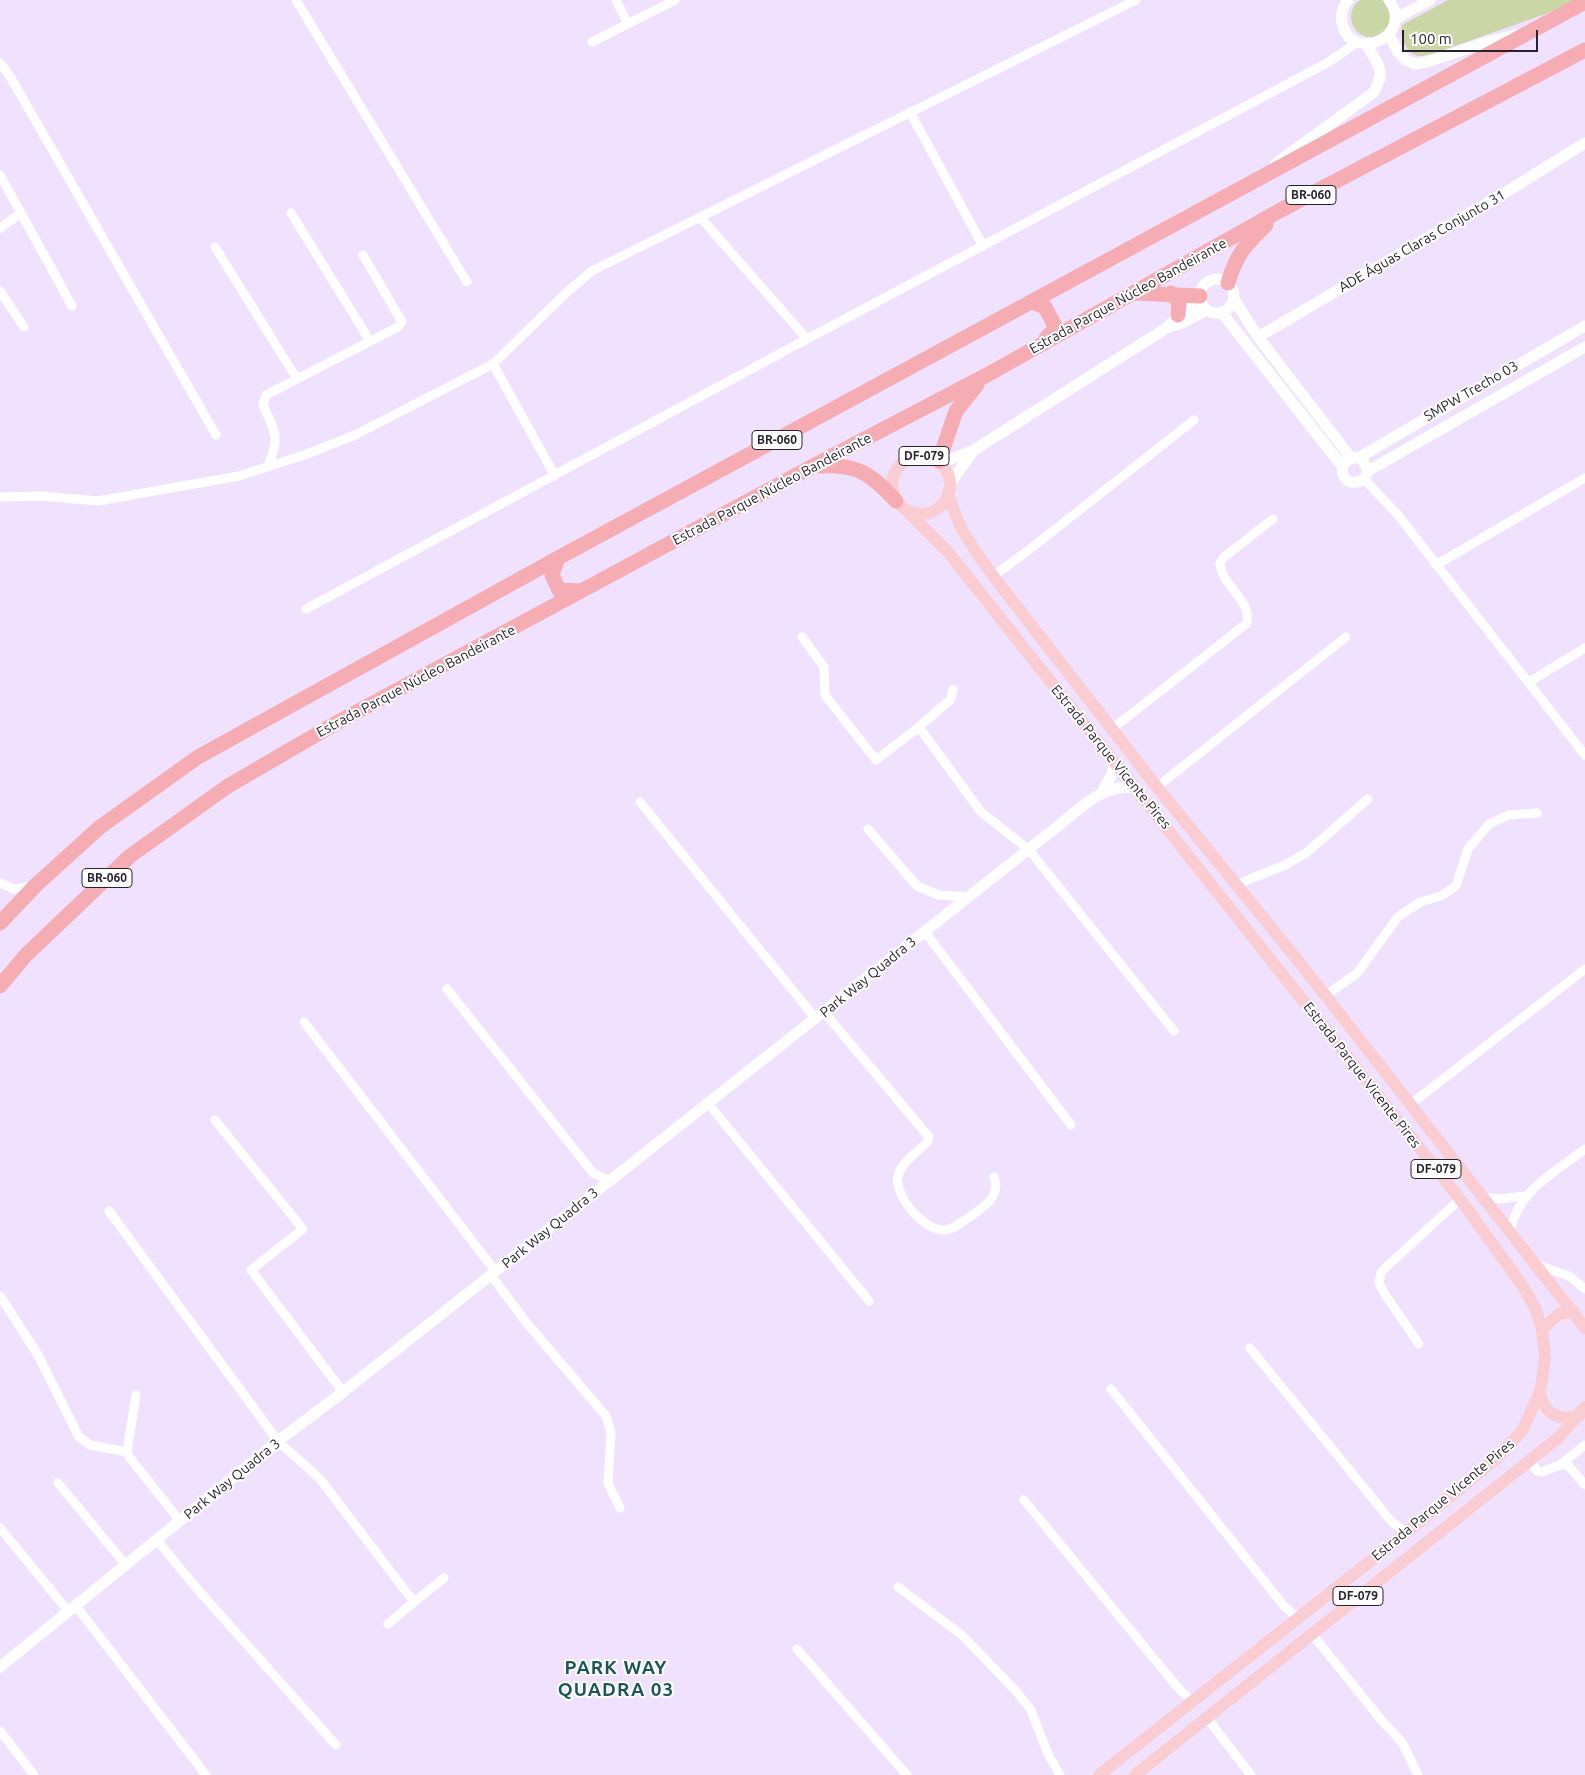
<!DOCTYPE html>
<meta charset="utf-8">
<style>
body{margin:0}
#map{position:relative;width:1585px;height:1775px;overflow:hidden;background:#f0e2ff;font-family:Ubuntu,sans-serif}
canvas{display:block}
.scale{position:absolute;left:1402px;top:30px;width:136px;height:22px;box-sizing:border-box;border:2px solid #27222d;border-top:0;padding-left:6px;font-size:15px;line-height:18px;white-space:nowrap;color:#27222d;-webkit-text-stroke:4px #fff;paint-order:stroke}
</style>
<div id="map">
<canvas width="1585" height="1775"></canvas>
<div class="scale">100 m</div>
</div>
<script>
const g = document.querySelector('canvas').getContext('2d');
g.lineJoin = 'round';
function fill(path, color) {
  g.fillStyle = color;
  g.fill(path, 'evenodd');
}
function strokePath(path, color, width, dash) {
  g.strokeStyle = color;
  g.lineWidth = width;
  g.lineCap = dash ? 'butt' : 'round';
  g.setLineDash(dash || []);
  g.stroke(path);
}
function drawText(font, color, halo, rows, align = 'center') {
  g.font = font + ' Ubuntu,sans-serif';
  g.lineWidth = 4;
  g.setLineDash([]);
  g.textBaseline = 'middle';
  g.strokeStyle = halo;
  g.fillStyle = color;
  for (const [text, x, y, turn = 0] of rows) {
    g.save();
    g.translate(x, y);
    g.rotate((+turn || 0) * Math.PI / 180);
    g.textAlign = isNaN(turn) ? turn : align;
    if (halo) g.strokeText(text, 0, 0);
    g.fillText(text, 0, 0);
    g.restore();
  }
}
fill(new Path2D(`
 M1351 17a20 20 0 1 1 40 0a20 20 0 1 1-40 0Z
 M1448,0h126l-23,12 -119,42c-3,0 -8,2 -12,2 -14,-1 -21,-20 -18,-31z`), '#cad6a5');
strokePath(new Path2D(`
 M296,0l171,282
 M616,0l12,24
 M592,42l83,-42
 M0,63l11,15 205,357
 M910,112l73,134
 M0,175l72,131
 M291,213l79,128
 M700,217l107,122
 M0,228l21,-15
 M215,247l82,132
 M0,291l24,36
 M493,364l62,112
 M268,467c12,-31 8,-33 -5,-62l3,-10 132,-68 4,-5 -39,-67
 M1364,479l34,36 187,240
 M0,497l41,-1 57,5 141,-25 68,-22 48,-19 138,-71 73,-71 26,-22 544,-271
 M1436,565l149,-87
 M993,576l32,-23 169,-133
 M306,609l501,-270 520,-276 31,-21
 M802,637l22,30 1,28 51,65 43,-33
 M1529,682l56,-34
 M953,689l-2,10 -32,28 62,85 48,38 145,181
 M1112,729l134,-105c8,-23 -25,-38 -26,-61l4,-6 49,-38
 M1157,787l189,-150
 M640,802l176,217
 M868,829l49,57 21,9 30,2
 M0,883l14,6 19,-3
 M1238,884l47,-19 21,-12 62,-54
 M925,932l146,193
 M447,989l146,184 17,8
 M1325,996l32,-23 41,-56 22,-15 21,-6 15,-10 12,-37 21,-25 20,-9 28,-2
 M824,1012l105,125 -1,4c-9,10 -27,21 -30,35 -4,20 26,55 46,54 9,0 16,-7 24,-12 14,-10 34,-21 26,-41
 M304,1022l192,250
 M707,1102l162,199
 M1411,1104l174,-135
 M215,1120l88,109 -52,41 92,122
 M1484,1197l16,2 25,-3
 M109,1211l169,230 42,38 94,123 -26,22
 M1510,1231c9,-42 43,-57 75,-82
 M1537,1265l32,11 16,13
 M491,1275l34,46 81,95 5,17 -3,50 12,25
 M0,1296l38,59 41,82 11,8 37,7
 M1419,1344l-35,-51 -5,-10 2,-11 79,-73
 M1250,1348l141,173 15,12
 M1111,1389l173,217 14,13
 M136,1395l-9,57 3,6 50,63
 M1530,1459l7,12 5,1 18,-7h8l17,20
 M1560,1465l25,-20
 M58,1483l68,82
 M1024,1500l154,188 15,14
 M0,1528l69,84
 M157,1540l36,44 143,161
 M898,1587l65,49 53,55 15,19 17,44 12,21
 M414,1602l30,-24
 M76,1606l130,169
 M1312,1634l71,88 19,20 16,33
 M797,1649l110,126
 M1207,1718l44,57
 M0,1731l34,44`), '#fff', 9);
strokePath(new Path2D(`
 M1348,0c-5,6 -7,14 -6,22 7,42 74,16 47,-22
 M1395,19l35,-19
 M1389,34l9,18 8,8 9,4 12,-2 60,-20 32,-8
 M1275,164l98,-71c14,-22 5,-29 -7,-49
 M1200 296a17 17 0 1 1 34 0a17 17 0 1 1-34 0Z
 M1234,299l24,38 93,121
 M1222,313l120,153
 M1168,327l14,-4 25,-13
 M1258,337l253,-148 74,-46
 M1358,458l227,-132
 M941,463l33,-13 194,-123 10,-12 22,-14
 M1368,471l-5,-11 -8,-3 -9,4c-6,8 -5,16 4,21 9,2 16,-2 18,-11l217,-124
 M949,485l25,-35
 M1102,792l10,-18 2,-11
 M0,1667l278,-226 65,-49 710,-562c25,-19 50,-48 83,-42`), '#fff', 11);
strokePath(new Path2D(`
 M892 485a29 29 0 1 1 58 0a29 29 0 1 1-58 0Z
 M948,492c10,37 23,53 45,84l164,211 143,176 285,365
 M907,511l41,41 512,647 62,86 13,23 7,21 3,29 -5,34 -18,39 -24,26 -92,76 -307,242
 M1542,1329l17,-15 15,-3
 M1540,1392c3,21 19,30 39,24
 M1135,1775l423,-337 27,-31`), '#f9cdd1', 12);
strokePath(new Path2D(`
 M1228,283c8,-28 17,-38 38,-58
 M1135,293l65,3
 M1171,293l8,10 -1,12
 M1032,302l13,5 11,21 -10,10
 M939,461l17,-50 21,-26
 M819,466c39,-2 51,7 77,35
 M558,558l-6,17 7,15 22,1
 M0,923l36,-38 64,-58 98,-70 360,-199 1027,-556
 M0,986l26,-31 104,-99 98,-70 110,-64 475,-256 174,-91 292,-164 306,-161`), '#f5acb3', 15);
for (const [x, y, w] of [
 [1311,195,50],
 [777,440,50],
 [924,456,50],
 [107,878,50],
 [1436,1169,50],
 [1358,1596,50]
]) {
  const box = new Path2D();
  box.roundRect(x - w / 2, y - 9.5, w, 19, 4);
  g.fillStyle = '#fff';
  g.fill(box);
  strokePath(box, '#27222d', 1);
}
drawText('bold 12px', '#27222d', null, [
 ["BR-060",1311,195],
 ["BR-060",777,440],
 ["DF-079",924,456],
 ["BR-060",107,878],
 ["DF-079",1436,1169],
 ["DF-079",1358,1596]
]);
drawText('14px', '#27222d', '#fff', [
 ["ADE Águas Claras Conjunto 31",1422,241,-30],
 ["Estrada Parque Núcleo Bandeirante",1128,296,-29],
 ["SMPW Trecho 03",1471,391,-30],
 ["Estrada Parque Núcleo Bandeirante",772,489,-28],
 ["Estrada Parque Núcleo Bandeirante",416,681,-28],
 ["Estrada Parque Vicente Pires",1111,757,51],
 ["Park Way Quadra 3",868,977,-39],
 ["Estrada Parque Vicente Pires",1362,1075,52],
 ["Park Way Quadra 3",550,1228,-39],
 ["Park Way Quadra 3",232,1479,-39],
 ["Estrada Parque Vicente Pires",1443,1500,-40]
]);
g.letterSpacing = '1px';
drawText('bold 19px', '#1c5756', '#fff', [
 ["PARK WAY",616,1668],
 ["QUADRA 03",616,1690]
]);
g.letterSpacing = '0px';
</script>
